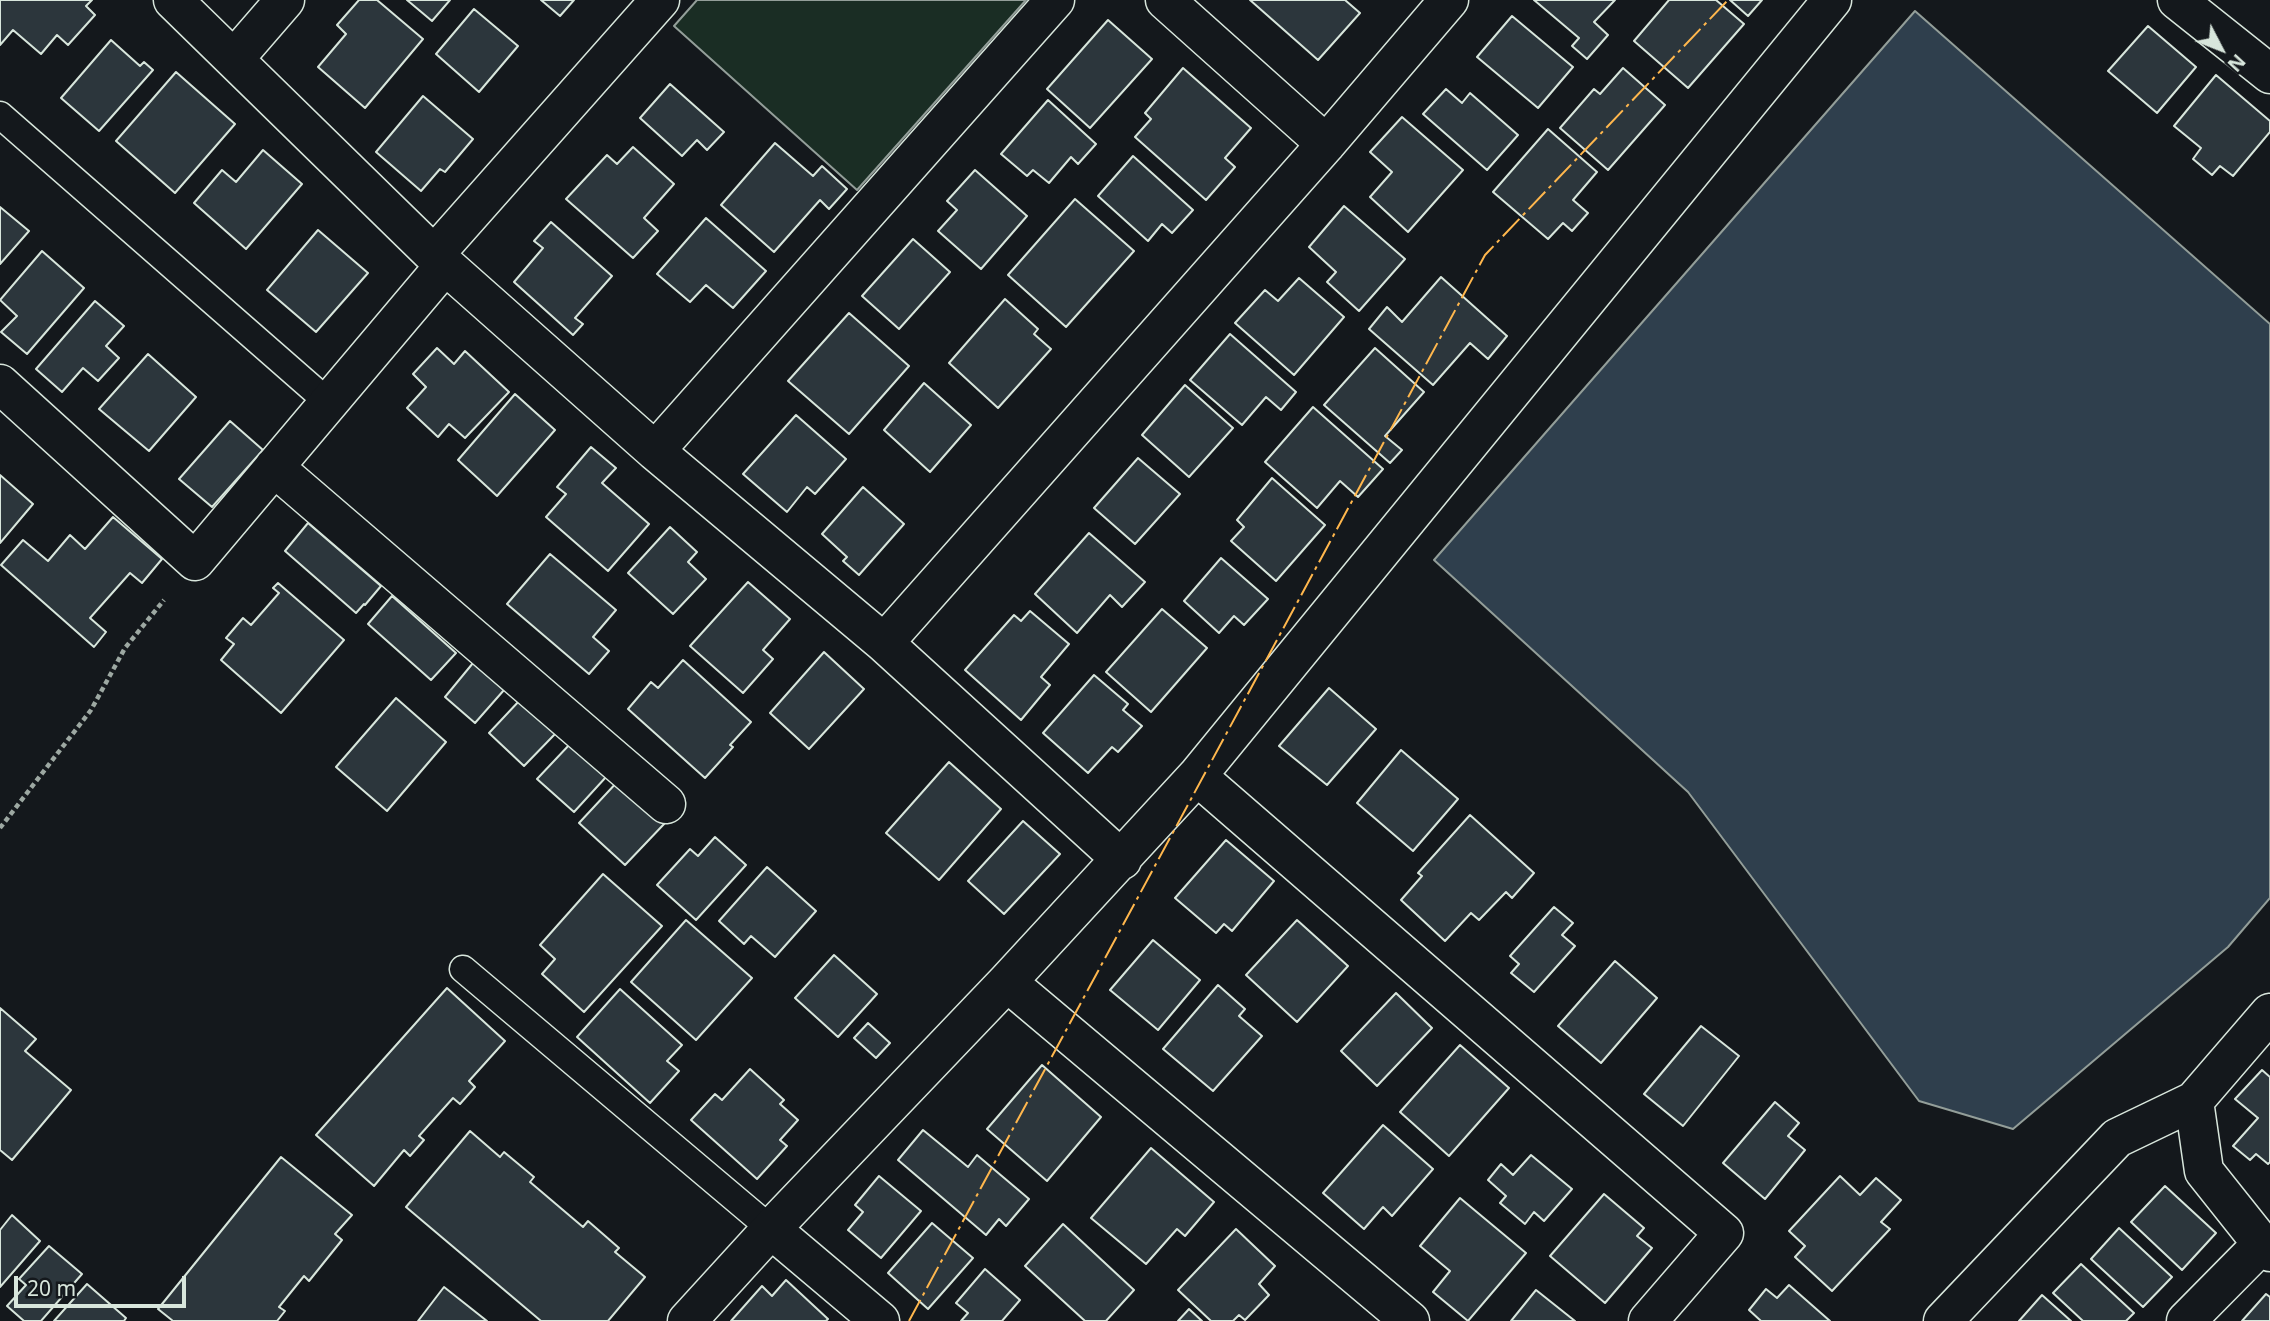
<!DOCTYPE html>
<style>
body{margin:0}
#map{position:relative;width:2270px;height:1321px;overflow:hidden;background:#14181c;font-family:"Noto Sans",sans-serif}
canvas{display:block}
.north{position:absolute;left:2186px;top:14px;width:70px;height:70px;-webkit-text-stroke:5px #14181c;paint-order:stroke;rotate:132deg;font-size:19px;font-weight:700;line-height:28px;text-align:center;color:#d8e6dc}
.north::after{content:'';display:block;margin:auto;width:24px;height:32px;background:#d8e6dc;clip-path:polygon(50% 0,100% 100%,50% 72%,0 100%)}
.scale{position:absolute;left:14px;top:1276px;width:172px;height:32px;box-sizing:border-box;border:4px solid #d8e6dc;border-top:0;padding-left:9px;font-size:21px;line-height:24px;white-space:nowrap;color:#d8e6dc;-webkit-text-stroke:5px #14181c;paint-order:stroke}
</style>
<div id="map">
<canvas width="2270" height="1321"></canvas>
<div class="north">N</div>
<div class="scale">20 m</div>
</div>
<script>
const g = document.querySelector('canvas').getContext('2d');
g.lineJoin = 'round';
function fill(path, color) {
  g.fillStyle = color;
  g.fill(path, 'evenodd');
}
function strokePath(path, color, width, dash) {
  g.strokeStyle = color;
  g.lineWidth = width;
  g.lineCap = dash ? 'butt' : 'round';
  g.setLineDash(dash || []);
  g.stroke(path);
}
const green = new Path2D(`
 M697,0h329l-169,190 -183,-164z`);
fill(green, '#1a2d24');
strokePath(green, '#939e99', 2);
const water = new Path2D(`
 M1915,11l355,313v574l-42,49 -215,182 -94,-28 -231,-309 -254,-232z`);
fill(water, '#2f3f4d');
strokePath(water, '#939e99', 2);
const building = new Path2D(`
 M0,0h92l-6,6 9,9 -27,30 -11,-10 -16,19 -28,-24 -13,15z
 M359,0h18l46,39 -58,69 -47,-41 28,-33 -9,-9z
 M407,0h43l-18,21z
 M541,0h33l-14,16z
 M1250,0h95l15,13 -42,47z
 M1534,0h81l-21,22 14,13 -21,24 -15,-13 7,-8z
 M1669,0h47l28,24 -56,64 -54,-47z
 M1730,0h32l-14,16z
 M474,9l44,37 -39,46 -43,-38z
 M1512,16l61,51 -35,41 -61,-51z
 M1108,20l44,39 -62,69 -43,-39z
 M2148,26l48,41 -39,46 -49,-42z
 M111,40l29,26 4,-4 9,8 -54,61 -38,-33z
 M1183,68l68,60 -26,30 10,9 -29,33 -71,-63 16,-18 -6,-6z
 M1623,68l42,37 -57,65 -48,-42 34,-39 6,5z
 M176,72l59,52 -60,69 -59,-52z
 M2216,75l54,46v11l-37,44 -13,-10 -8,9 -19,-16 8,-11 -27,-22z
 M670,84l54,48 -17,18 -10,-10 -15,16 -42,-38z
 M1446,89l16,14 8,-10 48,42 -31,35 -64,-56z
 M423,96l50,43 -28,33 -5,-3 -19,22 -45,-39z
 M1048,100l48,44 -18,20 -7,-7 -22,26 -16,-13 -6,6 -26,-22z
 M1402,117l61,53 -55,62 -38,-35 22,-25 -22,-20z
 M1548,129l49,43 -24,28 15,13 -16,18 -9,-8 -15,16 -55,-47z
 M775,143l38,33 9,-10 25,23 -18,20 -9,-9 -46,52 -53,-47z
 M633,147l41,37 -30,34 14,13 -25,27 -67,-59 41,-44 10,9z
 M263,150l39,34 -56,65 -52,-46 28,-33 14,12z
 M1133,156l60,54 -21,23 -10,-9 -14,17 -50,-45z
 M975,170l52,46 -46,53 -43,-38 19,-21 -10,-9z
 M1075,199l59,52 -68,76 -58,-52z
 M1344,206l61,53 -46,52 -32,-29 9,-10 -27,-25z
 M0,207l29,24 -29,33z
 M706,218l60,53 -33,37 -27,-23 -16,17 -33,-28z
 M551,222l61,54 -37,42 8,6 -10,11 -59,-53 29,-34 -9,-7z
 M318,230l50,43 -52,59 -49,-42z
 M913,239l37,33 -51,57 -37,-33z
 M42,251l42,37 -57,66 -26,-22 16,-16 -17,-16z
 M1441,277l66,59 -19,23 -18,-16 -37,42 -64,-56 18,-22 15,15z
 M1299,278l45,39 -50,58 -59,-52 30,-33 13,11z
 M1005,299l33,30 -4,5 17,15 -53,59 -49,-45z
 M95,301l29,25 -18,20 13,12 -21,23 -15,-13 -21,24 -26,-23z
 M849,313l60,53 -60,68 -61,-53z
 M1230,334l66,58 -15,18 -15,-13 -24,28 -52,-45z
 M437,348l17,16 11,-13 44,41 -44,46 -16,-14 -11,13 -31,-29 19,-21 -13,-13z
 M1375,348l49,44 -39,44 17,14 -12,13 -66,-58z
 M148,354l48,43 -47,54 -50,-42z
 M924,383l47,42 -41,47 -46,-42z
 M1185,385l48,43 -44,49 -47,-42z
 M515,394l40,36 -58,66 -39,-36z
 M1313,407l70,62 -25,28 -18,-16 -23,27 -52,-46z
 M796,415l50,44 -31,35 -8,-7 -20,25 -44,-38z
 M230,421l33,29 -51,57 -33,-28z
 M591,447l25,21 -14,15 47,41 -41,47 -62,-54 20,-23 -9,-7z
 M1138,458l42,36 -45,50 -41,-36z
 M0,475l33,29 -33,39z
 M1272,478l53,47 -49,56 -45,-40 13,-14 -7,-7z
 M863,487l41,37 -45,51 -16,-14 4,-4 -25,-23z
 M113,517l49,42 -20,24 -12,-10 -40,45 16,14 -12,15 -93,-82 22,-25 25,21 22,-26 15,14z
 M308,523l73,63 -16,19 -1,-1 -8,9 -71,-62z
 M670,527l27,25 -9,10 18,17 -33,35 -45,-41z
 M1089,533l56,49 -23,25 -12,-12 -33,38 -42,-39z
 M550,554l66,56 -23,27 16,14 -20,23 -82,-70z
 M1221,558l47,41 -24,26 -10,-9 -15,17 -35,-32z
 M748,582l42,37 -27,31 10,9 -30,34 -53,-47z
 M278,583l66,57 -63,73 -60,-53 13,-16 -8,-6 17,-20 8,7 28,-32 -6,-5z
 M392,596l64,57 -25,27 -63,-56z
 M1162,609l45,39 -56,64 -45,-40z
 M1030,611l39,33 -28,33 9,8 -29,35 -56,-50 49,-55 7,6z
 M824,652l40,37 -55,60 -39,-36z
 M683,660l68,62 -21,23 3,2 -28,31 -77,-69 23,-27 7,6z
 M473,663l31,27 -29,33 -30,-26z
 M1094,675l34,29 -5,6 19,16 -24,26 -6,-5 -24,26 -45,-40z
 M1329,688l47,41 -49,56 -48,-39z
 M396,698l50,44 -59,69 -51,-44z
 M520,700l35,34 -31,32 -35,-33z
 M570,744l36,33 -32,35 -37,-33z
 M1401,750l57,49 -45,52 -56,-48z
 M949,762l52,47 -62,71 -53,-47z
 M619,780l46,43 -40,42 -46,-42z
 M1470,815l64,58 -22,25 -6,-6 -27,28 -8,-7 -26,28 -44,-41 21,-24 -4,-3z
 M1023,821l37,33 -56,60 -36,-33z
 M715,837l31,28 -50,55 -39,-35 33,-36 8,7z
 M1226,840l48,41 -42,50 -8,-7 -8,9 -41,-35z
 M767,867l49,44 -41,46 -24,-21 -7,8 -25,-23z
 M603,874l59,52 -78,86 -42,-38 13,-15 -15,-14z
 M1554,907l19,16 -11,12 13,11 -41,46 -23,-19 8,-9 -9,-8z
 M686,920l66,58 -56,62 -65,-58z
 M1297,920l51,46 -51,56 -51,-47z
 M1153,940l47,40 -42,50 -48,-40z
 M834,955l43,39 -39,43 -43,-39z
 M1615,961l42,37 -56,65 -43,-37z
 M1218,985l27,24 -6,7 23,20 -49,55 -50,-42z
 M447,988l58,53 -36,40 6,6 -15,17 -7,-6 -34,38 5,4 -14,16 -6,-6 -30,36 -58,-51z
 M620,989l62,56 -15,16 12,10 -29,32 -73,-66z
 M1396,993l36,35 -55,58 -36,-35z
 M0,1008l36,31 -11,12 46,39 -59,70 -12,-10z
 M868,1023l22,20 -14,15 -22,-20z
 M1701,1026l38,30 -56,70 -39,-32z
 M1460,1045l49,43 -60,68 -49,-44z
 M1042,1065l59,52 -54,64 -60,-52z
 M750,1069l34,31 -4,4 18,16 -18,20 7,6 -30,33 -66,-59 24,-26 7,6z
 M2262,1070l8,7v85l-2,2 -12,-10 -6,6 -17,-14 25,-28 -23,-19z
 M1775,1102l24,21 -11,13 17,14 -40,49 -42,-36z
 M1383,1125l50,44 -41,47 -9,-9 -19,22 -41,-36z
 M923,1130l45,37 9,-12 52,44 -23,27 -7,-7 -13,16 -88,-75z
 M470,1131l30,26 4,-5 30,25 -4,5 53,45 5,-6 31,27 -4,4 30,25 -37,44h-67l-135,-114z
 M1151,1148l63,54 -29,34 -8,-7 -31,35 -55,-46z
 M1531,1155l41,34 -28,32 -10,-9 -9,12 -25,-21 6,-7 -18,-16 13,-16 12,11z
 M281,1157l71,58 -17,19 7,6 -33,41 -5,-5 -25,31 6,4 -8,10h-104l-15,-12z
 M879,1176l42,35 -40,47 -33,-28 15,-18 -8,-7z
 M1840,1176l20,19 16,-17 25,22 -20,22 9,7 -58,62 -37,-34 10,-11 -16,-15z
 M2165,1186l51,47 -34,37 -51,-48z
 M1604,1194l40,34 -7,8 15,12 -47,55 -55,-47z
 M1460,1198l66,55 -58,68 -35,-29 17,-21 -30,-25z
 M12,1215l28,26 -40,46v-57z
 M932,1223l41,35 -45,51 -40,-36z
 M1063,1224l71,66 -28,31h-21l-60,-55z
 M2119,1228l53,49 -29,30 -52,-48z
 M1236,1229l39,37 -16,18 10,11 -24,25 -6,-5 -6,6h-22l-33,-31z
 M49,1246l33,28 -41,47h-17l-17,-15 19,-21 -7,-6z
 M2081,1264l53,49 -8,8h-43l-30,-28z
 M985,1269l35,31 -18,21h-41l7,-8 -12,-10z
 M786,1280l42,39 -2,2h-95l31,-35 10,10z
 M87,1284l39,34 -2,3h-70z
 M1789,1285l41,36h-69l-12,-11 17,-21 11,9z
 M444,1287l43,34h-69z
 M1536,1290l39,31h-64z
 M2266,1294l4,3v24h-28z
 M2042,1295l29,26h-52z
 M1189,1309l13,12h-24z`);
fill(building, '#2c363c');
strokePath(building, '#d8e6dc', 2);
const lane = new Path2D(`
 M0,115l329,288
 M463,969l308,260`);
const street = new Path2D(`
 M173,0l261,255 221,196 229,192 238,217
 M1165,0l161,144
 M234,59l51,-59
 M434,255l226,-255
 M0,384l195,177 250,-296
 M655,451l400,-451
 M274,467l392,337
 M884,643l442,-499 123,-144
 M1197,776l527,457 -76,88
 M1007,982l403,339
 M2194,1101l76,-88
 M771,1229l109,92
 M687,1321l84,-92 236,-247 190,-206 635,-776
 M1943,1321l174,-183 77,-37 10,70 58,73 8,8
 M2186,1321l76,-77`);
const primary = new Path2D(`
 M2177,0l93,74`);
strokePath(lane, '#d8e6dc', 29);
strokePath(street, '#d8e6dc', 41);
strokePath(primary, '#d8e6dc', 41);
strokePath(new Path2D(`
 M0,828l91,-118 34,-62 39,-48`), '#9da8a2', 4.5, [5, 3.5]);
strokePath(lane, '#14181c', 26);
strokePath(street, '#14181c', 38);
strokePath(primary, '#14181c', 38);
strokePath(new Path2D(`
 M909,1321l576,-1066 243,-255`), '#ffb74d', 2, [24, 5, 3.5, 5]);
</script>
